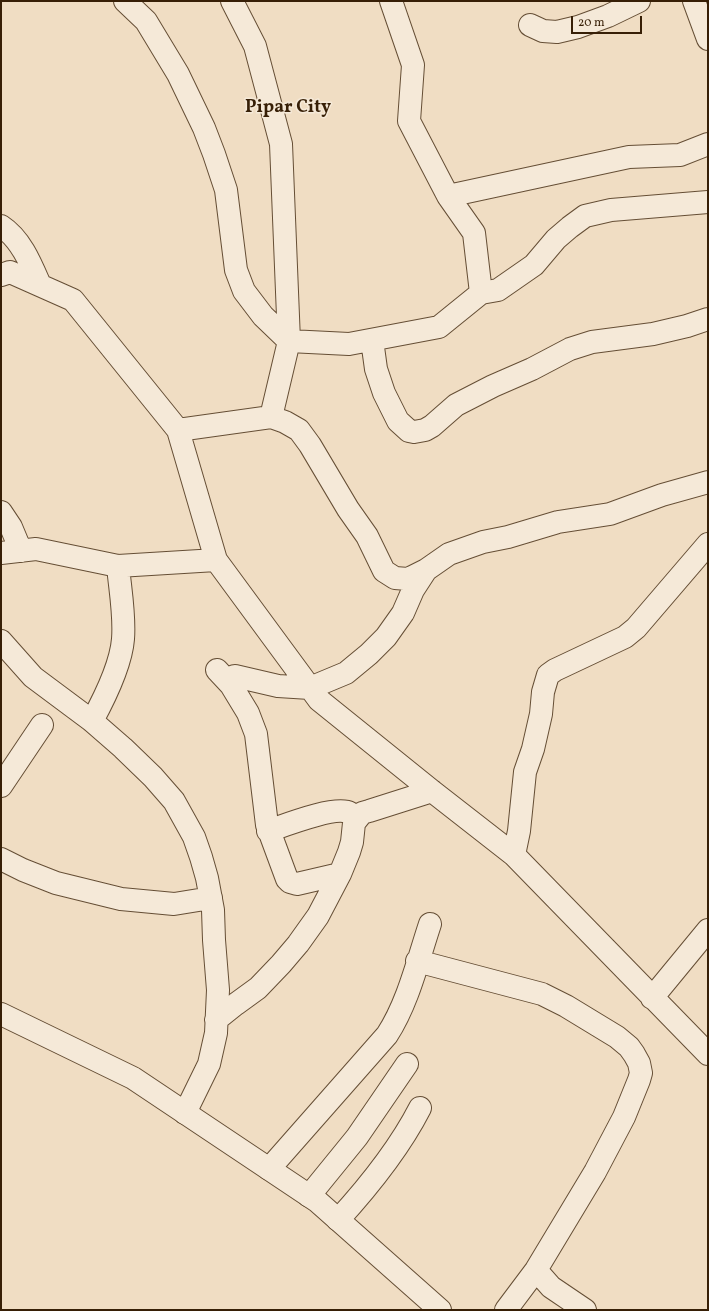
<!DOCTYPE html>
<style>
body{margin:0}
#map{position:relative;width:709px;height:1311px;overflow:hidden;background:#f0ddc3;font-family:Vollkorn,serif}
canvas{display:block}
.frame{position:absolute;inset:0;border:2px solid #371f06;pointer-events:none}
.scale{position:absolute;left:571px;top:16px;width:71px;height:18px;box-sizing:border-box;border:2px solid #371f06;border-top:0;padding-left:5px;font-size:12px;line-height:14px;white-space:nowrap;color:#371f06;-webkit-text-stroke:3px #f5e9d8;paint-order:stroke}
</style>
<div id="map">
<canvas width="709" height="1311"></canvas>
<div class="frame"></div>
<div class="scale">20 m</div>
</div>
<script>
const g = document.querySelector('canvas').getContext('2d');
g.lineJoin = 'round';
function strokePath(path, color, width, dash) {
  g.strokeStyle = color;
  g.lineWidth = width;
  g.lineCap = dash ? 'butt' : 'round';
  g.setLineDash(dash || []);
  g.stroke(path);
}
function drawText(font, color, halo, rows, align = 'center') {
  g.font = font + ' Vollkorn,serif';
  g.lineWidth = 3;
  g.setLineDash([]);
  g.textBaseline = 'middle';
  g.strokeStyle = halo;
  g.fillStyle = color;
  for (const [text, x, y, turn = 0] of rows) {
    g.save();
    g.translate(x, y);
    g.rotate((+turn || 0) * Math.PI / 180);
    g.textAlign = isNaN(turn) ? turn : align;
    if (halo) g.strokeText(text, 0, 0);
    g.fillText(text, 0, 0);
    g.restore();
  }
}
const minor = new Path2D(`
 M125,1l21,20 32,53 26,54 10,26 12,36 10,80 8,21 19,25 26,25
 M232,1l23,45 26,98 8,197
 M391,1l22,64 -4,56 39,75
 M694,1l14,38
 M530,25l13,6 14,1 21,-5 30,-11 31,-15
 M1,226c20,13 30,38 39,59
 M1,275l9,-3 63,28 105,130 93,-13 18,-76 60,3 90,-17 42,-34 -7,-60 -26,-37 181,-39 51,-2 28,-11
 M481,293l17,-3 36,-25 22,-26 14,-12 15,-11 26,-6 97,-8
 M372,340l4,29 8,24 14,28 11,10 5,1 11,-2 7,-4 24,-21 37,-19 39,-17 38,-20 22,-7 61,-8 34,-8 21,-7
 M271,417l14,5 14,8 11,15 38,64 19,27 17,35 11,7 13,1 18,-9
 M178,430l38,130 103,140 113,91 82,64 194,199
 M1,512l10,15 10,24
 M1,553l35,-4 82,17 98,-6
 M1,641l32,36 59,44 31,27 30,29 21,24 20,36 7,20 6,21 6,32 1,30 4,50 -2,43 -7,31 -24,49
 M217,670l14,15 17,28 8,21 11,91 20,54 3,3 7,2 43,-10
 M226,679l9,-3 43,10 32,2 36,-15 23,-19 17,-17 17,-24 10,-23 13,-20 23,-16 34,-12 25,-5 50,-15 52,-8 52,-19 46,-13
 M92,721c12,-22 29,-56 31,-82 2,-24 -3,-50 -5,-73
 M1,786l41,-61
 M268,831c15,-5 68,-26 82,-18 2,1 5,4 7,6
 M514,855l5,-24 6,-59 8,-23 8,-35 2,-22 5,-17 7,-5 70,-33 11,-9 72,-84
 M1,859l22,11 33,13 65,16 53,5 37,-6
 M417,961l125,33 24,12 51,31 12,10 5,7 5,9 2,10 -2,7 -15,37 -29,55 -59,98 -30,40
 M652,998l56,-68
 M216,1020l20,-16 22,-16 23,-24 17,-20 20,-28 22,-42 9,-22 3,-10 2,-19 8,-10 7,-2 63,-20
 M269,1169l118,-134c21,-32 31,-75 43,-111
 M309,1196l48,-59 50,-73
 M338,1220c32,-35 61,-71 82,-112
 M536,1270l15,17 34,23`);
const tertiary = new Path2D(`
 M1,1014l132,64 184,123 123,109`);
strokePath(minor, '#654e35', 24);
strokePath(tertiary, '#654e35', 24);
strokePath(minor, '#f5e9d8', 22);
strokePath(tertiary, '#f5e9d8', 22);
drawText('bold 18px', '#371f06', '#f5e9d8', [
 ["Pipar City",288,109]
]);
</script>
